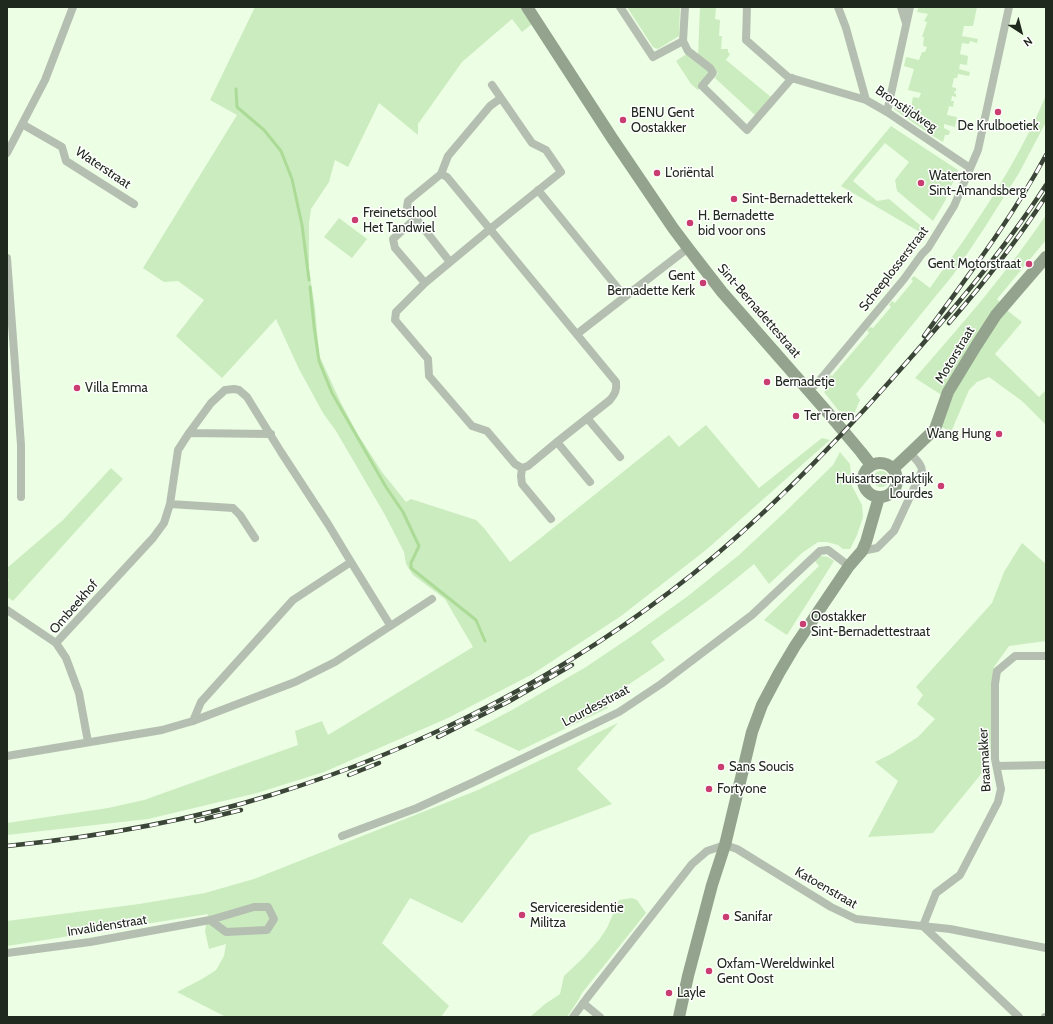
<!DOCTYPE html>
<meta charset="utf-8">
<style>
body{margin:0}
#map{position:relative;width:1053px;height:1024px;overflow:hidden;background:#ecfee4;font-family:Cabin,sans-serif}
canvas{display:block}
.frame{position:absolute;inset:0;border:8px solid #20291d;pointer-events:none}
.north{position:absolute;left:1001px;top:12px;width:40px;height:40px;-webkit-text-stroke:3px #fff;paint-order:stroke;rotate:144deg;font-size:11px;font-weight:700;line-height:16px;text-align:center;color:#20291d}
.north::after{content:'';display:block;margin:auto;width:14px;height:18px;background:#20291d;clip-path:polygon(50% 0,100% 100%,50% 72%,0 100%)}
</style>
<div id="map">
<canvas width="1053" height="1024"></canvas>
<div class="frame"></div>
<div class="north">N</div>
</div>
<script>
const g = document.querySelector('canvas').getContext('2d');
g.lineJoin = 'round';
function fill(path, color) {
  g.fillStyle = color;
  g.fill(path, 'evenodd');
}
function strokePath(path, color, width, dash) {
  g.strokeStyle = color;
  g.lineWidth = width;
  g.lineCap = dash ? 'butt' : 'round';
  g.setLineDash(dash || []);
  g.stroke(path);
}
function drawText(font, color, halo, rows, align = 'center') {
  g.font = font + ' Cabin,sans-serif';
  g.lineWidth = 3;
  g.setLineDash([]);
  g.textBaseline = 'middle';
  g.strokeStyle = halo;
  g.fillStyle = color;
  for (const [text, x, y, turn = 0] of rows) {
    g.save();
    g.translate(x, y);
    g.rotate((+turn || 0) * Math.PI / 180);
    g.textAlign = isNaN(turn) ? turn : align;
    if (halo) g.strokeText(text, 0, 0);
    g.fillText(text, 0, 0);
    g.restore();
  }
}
fill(new Path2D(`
 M255,7h266l11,17 -10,8 -10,-13 -50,43 -44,62v11l-39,-32 -31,64 -13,-7 -6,22 -18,27 -2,14v47l6,38 4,47 22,48 16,30 25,39 24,30 5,-3 65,21 8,8 26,34 17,-13 142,-114 10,12 27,-22 53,63 63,-50 8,2 -124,110 -85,66 -90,59 -83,43 -124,54 -67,21 -109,26 -141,16v-12l101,-15 36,-8 154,-55 -3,-14 27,-10 6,14 145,-88 -28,-48 -32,-24 -7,-11 -2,-12 -19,-37 -49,-84 -13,-18 -24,-44 -23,-50 -54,59 -46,-42 28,-36 -26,-19 -14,1 -21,-14 94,-153 -27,-15z
 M627,7h53l-1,29 -21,13 -5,-2z
 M700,7h16l-1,12 5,1 -1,16h3l-1,13h7v3l2,2 -4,6 45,37 -16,18 -40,-37 3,-5 -20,-16z
 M919,7h58l-4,19h-9l-2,10 16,3 -1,4 -7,-2 -1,3 -7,-1 -2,11 8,2 -1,9 -7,-1 -1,5 11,3 -1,4 -11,-2 -1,4h-3l-2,9 4,1v3h-1l-1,2 2,1v3l-4,-1 -1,5h3l-1,6 -4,-1 -2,9 10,2 -2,10 -11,-3v4l6,3 -1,4h-4l-2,7 -12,-7 -37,-26 1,-5 16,3 2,-10 6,1 2,-5 -13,-3 6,-21 -10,-3 2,-9 13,3 3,-8h3l2,-5 -4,-1 1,-9h-2l5,-15 -3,-1 4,-7 -11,-2z
 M688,53l21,18 1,3 -12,16 -7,-6 -15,-23z
 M1046,95v27l-27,51 -34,54 -32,48 -14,17 -83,102 4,6 -6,14 -8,6 -22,-28 5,-5 -5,-5 6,-7 2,1 37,-43 -2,-3 3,-3 3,1 18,-21 -2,-2 3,-4 3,2 18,-22 -2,-2 3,-3 16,12c44,-61 87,-123 116,-193z
 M891,126l67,44 -13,31 -12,20 -36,-30 -2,-11 14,-18 -24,-19 -32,38 24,20 12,-2 38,32 -2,4 -84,-49z
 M1046,215v25l-49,59 11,12 14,11 -27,32 44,43 7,-7v35l-24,-24 -33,-24 -12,5 -8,8 -18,42 -11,-6 11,-25 -36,-23c46,-53 92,-105 131,-163z
 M339,218l28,21 -15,19 -28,-21z
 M840,452l10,12 2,22 10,19 1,12 -6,18 -7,14h-7l-5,-4 -11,-3h-9l-16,11 -33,31 -15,-20c-33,28 -68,53 -103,78l14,18 -61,41 4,7 -89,43 -45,-21 38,-20 74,-43 49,-33 53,-38 51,-41 45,-42 49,-48z
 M111,468l12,11 -110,122 -6,-4v-14l2,-3 -2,-1v-11l56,-48z
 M873 479a8 8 0 1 1 16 0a8 8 0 1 1-16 0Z
 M1022,543l24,21v77l-37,5 -15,21 -4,96 -57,70 -65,4 30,-56 -23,-19 16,-8 27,-17 17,-18 -18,-15 6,-9 -7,-8 76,-84 12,-31z
 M822,556l6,1 6,4 -47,74 -23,-15 55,-54 -5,-6 3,-3z
 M618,723l-41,46 35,35 -82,31 -68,88 -52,-25 -28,45 67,63 -8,11h-215l-49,-25 25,-13 14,-9 8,-14 2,-12 -17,5 -4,-18 3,-17 -201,32v-25l132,-17 66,-11 49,-14 224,-89z
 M632,898l5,2 9,13 -64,80 -3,6 -12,18h-37l15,-13 15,-10 4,-18 19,-18 16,-18 8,-12 12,-28z`), '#cbecbe');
strokePath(new Path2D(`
 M236,89l1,18 27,23 17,21 11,28 10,46 7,55
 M310,287l4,39 5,35 13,32 54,94 17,25 16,34 -8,17v5l65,52 9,21`), '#acdb97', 3);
strokePath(new Path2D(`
 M620,7l33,50 30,-16 2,-34
 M747,7l-1,33 42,37 78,23
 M838,7l8,21 20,72 21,12 83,56
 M901,7l5,16
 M683,41l5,10 22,17 3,5 -11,13 45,44 45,-52
 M887,112l23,-105
 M22,124l40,23 4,14 68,43
 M7,153l38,-73 28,-73
 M441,174l7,-18 42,-50 11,-8
 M538,190l87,107
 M416,218l-23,21 2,9 30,35
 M7,258l14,187v52
 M450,262l-43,-55 1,-6 33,-27 6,3 169,205c1,8 -1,12 -6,18l-53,42 -29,24 -6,2 -7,-4 -28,-33 -15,-5 -43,-50 -1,-17 -33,-39 1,-8 29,-29 65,-54 71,-57 -15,-22 -14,-7 -40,-58
 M577,334l111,-86
 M809,391l10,-10 85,-102 18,-25 6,-6 26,-42 24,-56 31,-143
 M587,418l33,39
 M189,433l82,1
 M557,442l33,40
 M522,468l-1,8 1,8 29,35
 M170,504l63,4 7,7 15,23
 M862,551l15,-3 17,-17 28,-60c0,-7 -7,-12 -12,-18
 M7,610l49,33
 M193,721l8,-19 92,-102 58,-38
 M88,742l-9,-49 -13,-35 -10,-15 97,-105 11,-15 6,-19 8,-54 11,-17 22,-30 14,-13 9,-1 5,1 8,7 34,55 47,72 23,38 39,63
 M7,756l155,-26 31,-9 102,-39 40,-20 97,-63
 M997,766l49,-1
 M342,836l75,-28 59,-27 143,-69 42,-28 91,-69 68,-64 8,-1 21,16
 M7,953l83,-11 120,-22 44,-13h14l6,12 -7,11 -41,2 -16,-12
 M583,1003l17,14
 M573,1017l14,-19 105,-134 15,-13 18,-6 12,4 94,58 25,12 94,10 96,19
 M1019,1017l-96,-91 13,-33 24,-18 38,-73 3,-13 -6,-30v-75l2,-13 18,-15h31
 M1045,1017h1`), '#b5bfb1', 8);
strokePath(new Path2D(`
 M527,7l85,131 61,90 15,20 34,44 107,122 32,38 10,13
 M863 480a17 17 0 1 1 34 0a17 17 0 1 1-34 0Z
 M893,469l17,-16 25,-24 13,-37 28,-46 20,-31 50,-58
 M679,1017l9,-41 24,-91 13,-40 27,-113 10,-27 17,-32 16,-27 54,-80 13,-15 4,-9 13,-45`), '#94a38e', 12);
const rail = new Path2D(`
 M949,323c35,-40 68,-82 97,-127
 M924,336c43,-59 87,-116 122,-181
 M438,737l70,-35 64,-37
 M349,775l30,-12
 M196,821l45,-11
 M7,846c89,-9 178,-24 264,-51 153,-47 298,-122 423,-222 72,-58 136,-124 197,-193 55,-62 110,-125 155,-195`);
strokePath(rail, '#3c4638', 4.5);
strokePath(rail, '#fff', 3, [9]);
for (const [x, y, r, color] of [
 [998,112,4,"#c93d70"],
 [623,120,4,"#c93d70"],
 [657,173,4,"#c93d70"],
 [921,183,4,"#c93d70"],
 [734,199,4,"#c93d70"],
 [355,220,4,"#c93d70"],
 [690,223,4,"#c93d70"],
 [1029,264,4,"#c93d70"],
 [703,283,4,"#c93d70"],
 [767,382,4,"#c93d70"],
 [77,388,4,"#c93d70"],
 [796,416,4,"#c93d70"],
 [999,434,4,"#c93d70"],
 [941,486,4,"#c93d70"],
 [803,624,4,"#c93d70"],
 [721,767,4,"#c93d70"],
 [709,789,4,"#c93d70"],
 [522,915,4,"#c93d70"],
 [726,917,4,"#c93d70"],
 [709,971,4,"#c93d70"],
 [669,993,4,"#c93d70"]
]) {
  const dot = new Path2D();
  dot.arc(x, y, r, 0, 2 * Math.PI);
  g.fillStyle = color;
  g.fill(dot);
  strokePath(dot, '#fff', 1.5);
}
drawText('13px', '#20291d', '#fff', [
 ["Bronstijdweg",906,109,34],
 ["Waterstraat",103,168,34],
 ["Scheeplosserstraat",894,269,-52],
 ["Sint-Bernadettestraat",759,311,49],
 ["Motorstraat",955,355,-59],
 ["Ombeekhof",74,607,-49],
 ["Lourdesstraat",596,706,-28],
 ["Braamakker",985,760,-93],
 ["Katoenstraat",826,888,30],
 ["Invalidenstraat",107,926,-9]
]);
drawText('13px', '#20291d', '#fff', [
 ["BENU Gent",631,113],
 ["Oostakker",631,128],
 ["De Krulboetiek",998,126,"center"],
 ["L'oriëntal",665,173],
 ["Watertoren",929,176],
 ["Sint-Amandsberg",929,191],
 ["Sint-Bernadettekerk",742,199],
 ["Freinetschool",363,213],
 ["Het Tandwiel",363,228],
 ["H. Bernadette",698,216],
 ["bid voor ons",698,231],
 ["Gent Motorstraat",1021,264,"right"],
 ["Gent",695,276,"right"],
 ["Bernadette Kerk",695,291,"right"],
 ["Bernadetje",775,382],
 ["Villa Emma",85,388],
 ["Ter Toren",804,416],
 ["Wang Hung",991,434,"right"],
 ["Huisartsenpraktijk",933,479,"right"],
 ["Lourdes",933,494,"right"],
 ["Oostakker",811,617],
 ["Sint-Bernadettestraat",811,632],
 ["Sans Soucis",729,767],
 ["Fortyone",717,789],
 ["Serviceresidentie",530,908],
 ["Militza",530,923],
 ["Sanifar",734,917],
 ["Oxfam-Wereldwinkel",717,964],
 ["Gent Oost",717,979],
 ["Layle",677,993]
], 'left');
</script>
